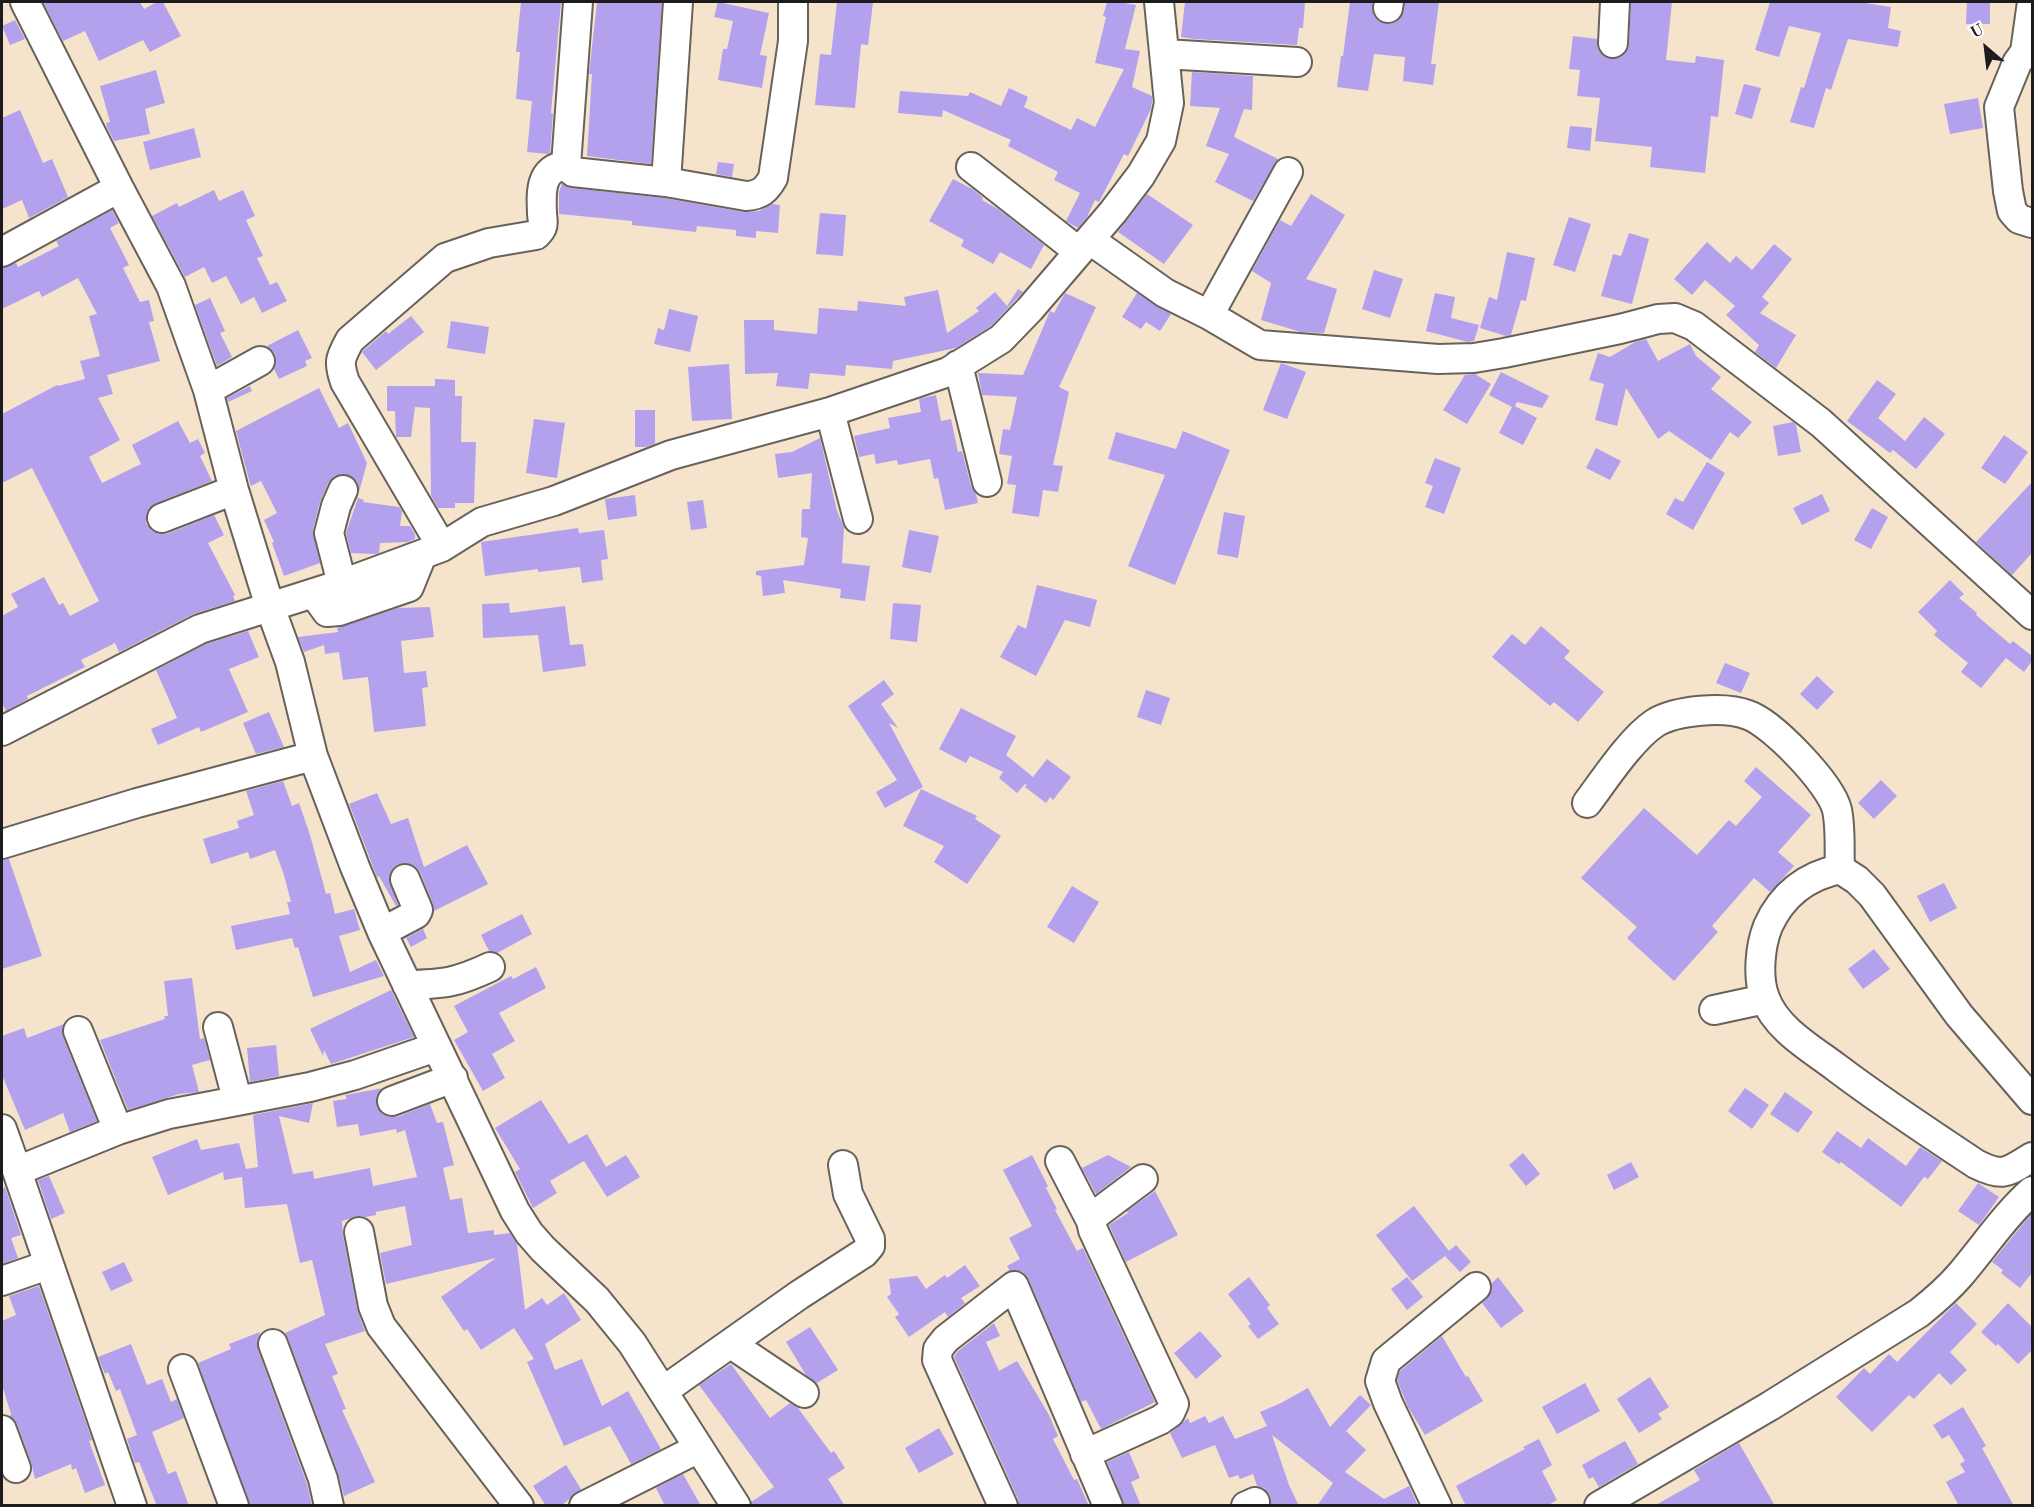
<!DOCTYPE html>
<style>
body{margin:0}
#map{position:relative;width:2034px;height:1507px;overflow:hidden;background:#f6e3cc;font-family:"Old Standard TT",serif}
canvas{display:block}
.frame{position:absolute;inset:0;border:3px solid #1c1c1c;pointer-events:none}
.north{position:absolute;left:1956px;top:18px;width:60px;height:60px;-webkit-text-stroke:4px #fff;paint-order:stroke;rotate:332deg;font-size:16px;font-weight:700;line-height:24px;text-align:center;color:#1c1c1c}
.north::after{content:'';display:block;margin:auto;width:21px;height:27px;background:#1c1c1c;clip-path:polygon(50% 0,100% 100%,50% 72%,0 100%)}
</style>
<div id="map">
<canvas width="2034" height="1507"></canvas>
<div class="frame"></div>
<div class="north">U</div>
</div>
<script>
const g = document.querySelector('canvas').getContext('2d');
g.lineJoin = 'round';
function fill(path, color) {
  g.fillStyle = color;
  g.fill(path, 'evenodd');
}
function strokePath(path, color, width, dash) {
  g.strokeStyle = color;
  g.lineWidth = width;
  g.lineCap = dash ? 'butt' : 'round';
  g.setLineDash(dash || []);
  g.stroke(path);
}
fill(new Path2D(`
 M43,2h97l4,7 13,-7h6l18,34 -31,16 -7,-12 -44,21 -14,-30 -22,10z
 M521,2h40l-10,111 2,1 -3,39 -2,1 -21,-2 5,-51 -16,-2 4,-47h-4z
 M597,2h65l-11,162 -64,-8 5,-82h-3z
 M718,2l51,11 -9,42 7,1 -5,32 -44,-8 5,-31h4l6,-28 -19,-4z
 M837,2h36l-5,43 -7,-1 -6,64 -40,-3 5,-51 11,1z
 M1107,2h12l17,3 -11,44 15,2 -8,36 20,9v6l-1,7 -23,47 -4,-2 -25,48 -4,-2 -8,17 -9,11 -12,-7 14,-28 -26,-13 4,-8 -50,-26 3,-6 -68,-30 -1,7 -44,-4 2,-22 68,5 2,-4 31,14 8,-18 19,9 -4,10 47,23 6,-12 18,9 29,-58 -29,-6 11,-46 -3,-1z
 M1185,2h120l-2,26h-4l-2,17 -102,-6 -14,-2z
 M1350,2h22l1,12 5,7 8,3 8,-1 6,-4 4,-8 1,-9h34l-8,62h5l-3,21 -30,-4 2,-24 -31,-3 -6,37 -31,-4 4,-31h2z
 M1631,2h41l-6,58 29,3 1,-7 28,4 -6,57 -7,-1 -6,57 -55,-6 2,-20 -57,-6 5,-43 -23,-2 3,-26 -11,-1 4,-33 24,3 1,11 6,6 9,3 8,-2 6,-6 2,-7z
 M1770,2h89l32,5 -3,21 13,3 -3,16 -50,-8 -17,51 -5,-2 -12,40 -24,-6 11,-35 3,1 17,-55 -32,-7 -10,31 -24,-7z
 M1967,2h23v22h-24z
 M15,20l10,19 -15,6 -8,-19z
 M156,70l9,33 -20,6 5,25 -36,7 -7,-14 -1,-4 4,-1 -10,-36z
 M1192,72l61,4 -1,34 -8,-1 -10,28 44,22 -25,42 -38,-19 14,-28 -23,-8 14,-38 -30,-2z
 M1744,84l17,4 -9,31 -17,-5z
 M1978,98l5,30 -33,6 -6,-30z
 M20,110l23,53 9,-4 16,38 -39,21 -7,-18 -20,9v-91z
 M1570,126l22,2 -2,23 -23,-3z
 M194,128l7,29 -51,13 -7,-28z
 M718,162l16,2 -2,13 -16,-3z
 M953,179l21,11 9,8 -1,2 16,9 46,36 -13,24 -31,-17 -7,12 -32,-18 3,-6 -35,-19z
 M562,184l9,4 93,10 79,14 16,-1 13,-7 8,1 -2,28 -22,-2v7l-20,-2v-6l-39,-4 -1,6 -64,-7v-4l-73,-7v-22z
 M214,190l5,11 24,-11 12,26 -9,4 17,36 -6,2 13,27 7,-3 10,19 -25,12 -8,-16 -13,7 -15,-28 -14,7 -8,-16 -19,10 -33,-61 25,-13 2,4z
 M1147,194l46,31 -29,39 -46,-32z
 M1311,194l34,21 -39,64 31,10 -13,44 -23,-1 -40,-12 10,-37 -19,-12 28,-51 11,6z
 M112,210l7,13 -9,5 19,37 -6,3 17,34 9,-2 5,21 -5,1 11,39 -53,14 6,19 -15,4 22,42 -31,17 13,26 39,-19 -9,-19 46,-24 12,22 8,-4 7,14 -5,3 12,25 -56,22 -7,5 -3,8v7l6,8 7,3h8l47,-19 10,20 -16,8 27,52 -2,1 2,5 -42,13 -74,38 -4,-9 -34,17 4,7 -58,29 1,3 -22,12 -4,-8v-87l16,-9 -7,-13 33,-17 15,28 4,-2 7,13 29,-15 -67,-133 -30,15v-69l55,-29 1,1 27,-7 -5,-18 20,-5 -11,-40 8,-2 -19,-36 -36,19 -3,-6 -37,18v-41l14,-5 2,4 41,-21 -3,-5z
 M820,213l26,2 -3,41 -27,-2z
 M1569,217l22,7 -16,48 -22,-7z
 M1629,233l20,6 -17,65 -31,-8 12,-42 8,2z
 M1707,242l23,21 6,-7 16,14 22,-26 18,15 -30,38 7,6 -9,10 36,22 -20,33 -21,-16 4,-7 -33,-30 9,-9 -30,-26 -13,15 -18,-16z
 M1507,252l28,6 -9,43 -5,-1 -10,35 -5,1 -26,-8 9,-31 8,3z
 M1374,270l29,9 -13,39 -28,-9z
 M1018,289l5,3 -32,34 -35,22 -63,13 -1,8 -46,-4 -1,11 -35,-3 -2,16 -32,-3 2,-13 -33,1 -1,-54h30v10l43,4 2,-26 38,3 1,-10 48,5 -2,-9 34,-7 9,43 32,-22 -3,-3 19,-16 12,14z
 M1065,293l31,14 -37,80 10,5 -16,73 10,1 -5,26 -15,-2 -4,27 -27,-4 4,-28 -9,-1 5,-28 -13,-2 4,-25 7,1 7,-33 -35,-2 -4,-22 45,2 27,-64 4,2z
 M1137,293l34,21 -11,17 -14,-9 -5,7 -19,-12z
 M1435,293l20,4 -4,21 28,7 -5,16 -6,1 -42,-11z
 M210,298l15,33 -5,2 12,24 -15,9 -22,-61z
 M669,309l29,7 -8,36 -36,-8 4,-16 6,2z
 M411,316l13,16 -48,38 -14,-18 1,-1 23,-20 2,3z
 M451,321l38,6 -4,27 -38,-6z
 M298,330l14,28 -7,3 2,5 -28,13 -5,-10 2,-7 -1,-8 -8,-8z
 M1646,339l12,22 32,-17 6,12 25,21 -10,12 41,33 -14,16 -8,-6 -19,28 -42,-29 -11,8 -32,-51 -9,38 -22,-6 9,-36 -15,-4 9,-27 12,4 25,-15z
 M1281,363l25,9 -19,47 -24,-9z
 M729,364l3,55 -40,2 -4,-54z
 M1501,372l48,24 -7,12 -25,-6 -2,4 22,12 -14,27 -24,-12 13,-26 -23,-12z
 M1475,374l16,10 -24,40 -24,-14 22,-35z
 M435,379l20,1v16h7l-1,46h15l-2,61h-19v5h-17l-7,-12 -1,-88 -15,-1 -4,30h-15l-1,-26h-8v-25h48z
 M1877,380l19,14 -18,24 27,23 19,-24 21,17 -29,35 -23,-19 -3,3 -43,-32z
 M250,386l2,5 -24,11 -1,-4z
 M319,388l20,40 9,-5 19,40 -8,29 -2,-11 -8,-6 -7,-1 -8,2 -6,7 -8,19 -7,27 7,34 -36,13 -12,-33 2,-1 -10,-22 13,-7 -16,-32 -10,5 -2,-6 -13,-49z
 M936,395l5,26 10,-2 7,33 4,-1 9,35 5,8 2,9 -33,7 -7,-32 -4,1 -4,-20 -32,6 -1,-5 -21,4 -2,-10 -15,3 -5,-21 36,-8 -2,-10 33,-6 -2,-13z
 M635,410h20v34l-8,3h-12z
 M534,419l31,4 -8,55 -31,-5z
 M1793,422l3,3 5,27 -23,4 -5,-30z
 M1183,431l47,19 -55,135 -47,-19 37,-91 -57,-16 8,-27 60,17z
 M2004,435l24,17 -23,32 -24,-16z
 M820,438l17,73 7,16 -2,36 28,3 -5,35 -25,-3 1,-9 -58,-9 2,13 -22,3 -2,-20 -5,-1v-4l48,-6 4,-27 -7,-1 1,-28h8l2,-36 -34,5 -3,-24 17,-2z
 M1596,448l25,13 -11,19 -24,-12z
 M1435,458l26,10 -17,46 -19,-7 8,-21 -8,-3z
 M1707,462l18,11 -32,57 -27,-16 9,-16 8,4z
 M2032,482v71l-20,22 -36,-33z
 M1822,494l8,17 -28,14 -9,-17z
 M635,495l2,21 -29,4 -3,-21z
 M358,498l6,2 -1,2 36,5 3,4 -2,15h10l5,8v5l-7,3 -28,1 -1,10 -4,1 -24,-1 -5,-20z
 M703,500l4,28 -16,2 -4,-28z
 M1872,508l16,9 -17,32 -17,-9z
 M1224,512l21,4 -7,42 -21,-4z
 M578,528l1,5 25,-3 4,29 -7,1 2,20 -21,3 -2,-16 -42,5v-3l-53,7 -4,-34z
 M909,530l30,6 -8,37 -29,-6z
 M1950,580l14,14 -5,4 18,15 -1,2 34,29 3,-3 19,15v5l-8,11 -18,-14 -25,30 -20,-16 7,-9 -34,-28 3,-4 -19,-19z
 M1037,585l60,15 -7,27 -25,-7 -29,56 -36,-19 18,-32 8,4z
 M509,603l1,10 55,-7 5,39 13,-1 3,22 -43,6 -5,-37 -55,3 -1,-34z
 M893,603l28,2 -4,37 -27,-3z
 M430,607l4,30 -33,4 3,32 22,-2 2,16 -6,1 4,38 -52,6 -6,-55 -25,3 -4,-28 -14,2 -1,-9 -20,7 -6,-15 40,-5 -1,-4 61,-20z
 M1541,626l29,25 -6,7 40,34 -26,30 -24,-20 -4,4 -58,-49 20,-23 13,11z
 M248,631l11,26 -30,12 19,43 -47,20 -2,-5 -41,18 -7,-16 26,-11 -21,-48 50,-26z
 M1725,663l25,10 -9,20 -25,-10z
 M1817,676l17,16 -17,18 -17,-16z
 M884,680l10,14 -13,10 17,24 -9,-5 34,64 -38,21 -9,-16 21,-12 -49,-74z
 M1146,690l24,8 -9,27 -24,-8z
 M961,708l55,28 -10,19 27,22 14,-18 24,18 -18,23 -3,-3 -4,6 -21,-16 2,-2 -2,-1 -8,9 -18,-15 4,-6 -33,-16 -4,7 -27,-14z
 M269,712l15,35 -28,7 -13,-31z
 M1756,767l55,48 -33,37 16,14 -24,26 -16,-14 -42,48 6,6 -44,49 -47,-43 10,-11 -56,-49 63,-70 53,47 32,-35 7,6 26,-29 -18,-16z
 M1881,780l16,16 -23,23 -16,-16z
 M283,781l9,25 7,-3 11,32 16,59 4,-1 5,21 19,-5 6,21 -21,6 11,36 26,-12 8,16 -71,21 -15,-50 -3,1 -3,-10 -56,12 -5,-24 59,-12 -3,-12h4l-7,-27 -9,-25 -25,9 -2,-7 -37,12 -8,-25 36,-11 -2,-7 17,-6 -8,-24z
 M921,789l56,27 -2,3 26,17 -34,48 -33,-22 10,-16 -41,-20z
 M377,793l14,31 17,-6 16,49 43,-22 21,39 -54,27 -1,-7 -13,-32 -6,-6 -8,-3 -7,1 -7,5 -3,9 9,27 -2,1 -17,-30 -2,1 -28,-73z
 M9,859l33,97 -40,13v-109z
 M1944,883l13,25 -27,14 -13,-26z
 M1072,886l27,16 -25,41 -27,-16z
 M522,914l10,20 -35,19 -8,-2 -8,-16z
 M423,929l4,9 -16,9 -5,-9z
 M1874,949l16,20 -27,20 -15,-20z
 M536,967l10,21 -47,25 16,28 -23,13 13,24 -22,13 -29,-51 14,-8 -14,-26 57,-30 2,3z
 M192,978l8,61 4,-1 6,22 -18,5 7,27 -20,2 -51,16 -28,-70 65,-21 -1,-3h4l-4,-35z
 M391,990l23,47 -83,27 -7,-14 -1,6 -13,-27z
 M64,1024l-2,5 1,8 34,84 -27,11 -7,-19 -38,17 -23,-55v-39l22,-8 3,10z
 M276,1045l3,31 -29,6 -3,-34z
 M383,1088l-4,3 -3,8 1,8 5,7 8,3h7l33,-13 7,19 6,-1 11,43 -11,3 7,32 12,-2 6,35 26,-3v5l16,-2 7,11 8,66 17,-12 5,7 17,-12 17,27 -36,24 10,26 27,-11 20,47 26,-15 33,58 -30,15 -21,-38 -46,20 -37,-84 7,-3 -20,-31 -33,22 -14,-21 -3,2 -23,-34 55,-39 -110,26 -6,-31 32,-8 -7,-39 -29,6v3l-10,2 -9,-1 -15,5 1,14 14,74 8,22 -40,13 13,30 -6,2 14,33 -4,1 33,72 -31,14 -6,-23 -50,-135 -3,-5 40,-18 -13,-55 -12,3 -13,-59 -42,4 -3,-31 -18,3 -1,-8 -55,23 -16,-38 45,-18 4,11 38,-7 7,26 12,-2 -5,-52 60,-12 -4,20 -30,-7 14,58 20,-3 1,8 56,-11 3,18 44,-9 -12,-47 -8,3 -1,-4 -36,7 -2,-12 -21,3 -4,-26 14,-2 -2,-4z
 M1745,1088l24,17 -17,24 -24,-18z
 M1785,1092l28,20 -15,21 -28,-19z
 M541,1100l28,44 18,-10 19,33 20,-12 14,22 -33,20 -23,-36 -34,20 7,12 -24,15 -18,-36 5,-3 -25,-41z
 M1837,1131l24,17 7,-10 38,28 14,-19 22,14 -14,18 -4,-2 -23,30 -60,-45 -2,2 -17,-12z
 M1523,1153l17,21 -14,12 -17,-21z
 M1032,1155l16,31 -2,2 11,21 -2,1 22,41 6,-3 72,154 -54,27 -15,-29 -5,2 -52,-122 -6,-8 -9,-2 -4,1 -3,-5 13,-7 -11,-21 23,-12 -29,-56z
 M1108,1155l23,12 -35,27 -14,-26z
 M1631,1162l8,15 -25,13 -7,-15z
 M49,1176l16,37 -14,6 -13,-39z
 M1978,1183l21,14 -20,28 -21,-14z
 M5,1187l16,48 -10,3 7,20 -16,6v-75z
 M1155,1191l23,44 -52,27 -17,-37 19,-12 -1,-2z
 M1414,1206l35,45 7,-6 15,17 -11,10 -15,-16 -33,25 -36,-46z
 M2032,1213v60l-12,15 -19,-15 2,-3 -11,-8z
 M124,1262l9,19 -22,10 -9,-19z
 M965,1265l15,21 -19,12 4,5 -17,14 -3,-5 -36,25 -14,-20 4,-3 -12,-17 4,-3 -2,-15 28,-3 9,13 19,-14 2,3z
 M1249,1277l21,28 -3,3 12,16 -21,15 -10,-13 3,-2 -23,-30z
 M1407,1277l16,20 -16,13 -16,-21z
 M1498,1277l26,34 -23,17 -19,-25 9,-10 1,-10z
 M39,1286l53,154 -3,1 16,44 -20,8 -9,-25 -4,2 -1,-6 -36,15 -4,-17 -14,-38 -7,-8 1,-2 -9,-29v-64l14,-6 -7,-19z
 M1956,1303l21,21 -27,28 17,18 -16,15 -12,-12 -25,26 -5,-4 -37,37 -36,-35 28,-29 6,6 19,-20 8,8z
 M2008,1303l24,24v23l-14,14 -20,-20 -2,2 -15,-14z
 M994,1323l6,13 -14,6 13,29 18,-10 32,54 9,21 -5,3 21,41 3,-1 12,27h-70l-1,-7 -64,-142 4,-6z
 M810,1327l28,43 -21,13 -11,-8 -20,-33z
 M1200,1331l22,25 -26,23 -22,-26z
 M260,1332l-3,10 1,8 49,134 5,22h-62l-52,-143 33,-14 -2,-5z
 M1442,1336l24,41 2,-1 15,25 -58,34 -17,-28 -11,-27 3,-9z
 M131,1344l16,41 15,-6 9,23 6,-3 7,19 -32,14 16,42 8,-3 13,35h-32l-18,-44 -4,1 -3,-8 -5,-16 10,-4 -17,-46 -4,2 -8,-19 -3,2 -7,-17z
 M731,1364l39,54 20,-15 8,5 33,45 3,-2 11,17 -17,11 17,27h-93l-1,-4 23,-15 -75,-102z
 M1650,1377l19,30 -11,7 4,5 -23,14 -22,-34z
 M1585,1383l15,28 -43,23 -15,-27z
 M1308,1388l22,39 30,-32 11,10 -25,26 20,19 -21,22 39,27 25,-13 9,20h-101l16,-23 -61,-48 17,50 10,21h-28l-1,-11 -6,-7 -7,-2 -4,-12 -13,5 -2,-4 -9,3 -14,-33 -33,13 -12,-25 18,-15 2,5 15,-7 4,7 14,-7 12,23 32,-13 -7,-14 21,-9z
 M1963,1407l23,39 -4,2 32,58h-55l-13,-24 19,-10 -5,-8 5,-3 -16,-26 -7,4 -9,-14z
 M939,1428l15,26 -35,19 -14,-25z
 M1539,1439l13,26 -10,6 15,29 -10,6h-81l-10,-20 69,-37 -2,-2z
 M1625,1441l13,23 -39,23 -6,-10 -4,2 -7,-14z
 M1739,1443l36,63h-121l46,-26 -6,-10z
 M1129,1452l11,26 -9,4 10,24h-16l-18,-44z
 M566,1465l15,24 -20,17h-15l-13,-20z
 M683,1474l18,32h-36l-9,-18z`), '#b3a1ed');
const minor = new Path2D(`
 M25,2l94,186 52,98 37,104 26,100 36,117 20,55 23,94 42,111 27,65 133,279 14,22 14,16 54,51 35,43 104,163
 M578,2l-12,163 7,7 93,10 80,14c15,-1 20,-6 27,-18l20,-137v-39
 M2032,2l-7,50 -8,11 -18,44 9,84 4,20 7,8 13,4
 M1388,8l1,-6
 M1613,43l2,-41
 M1165,54l132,8
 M971,167l107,84
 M666,182l12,-180
 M1090,240l75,53 44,22 51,30 178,14 36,-1 30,-5 116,-24 38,-10 17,-1 19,8 127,97 211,192
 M2,252l117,-64
 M1209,315l79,-143
 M958,365l29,117
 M208,390l52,-29
 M830,412l28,107
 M162,518l72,-28
 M442,547l-97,-165c-7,-20 -5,-24 5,-42l95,-82 44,-15 47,-8c2,-2 5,-5 6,-8 2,-4 0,-9 0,-14 -1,-22 -2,-44 24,-48
 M342,584l-13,-51 7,-27 7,-16
 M314,594l13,18 12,-1 70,-24 13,-32
 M2,731l198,-102 142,-45 100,-37 40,-25 72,-21 117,-46 159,-43 118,-40 53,-33 29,-30 83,-97 28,-37 20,-34 8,-38 -10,-101
 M1587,803c18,-24 44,-64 68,-80 21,-13 70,-17 93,-8 24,8 83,69 89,95 4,18 2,40 3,59l17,11 15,15 87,120 73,85
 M2,844l135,-41 176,-47
 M1840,869c-34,7 -58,26 -72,57 -8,20 -11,52 -3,72 11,31 47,51 72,70 45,34 92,65 139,96 28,14 31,8 56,-7
 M382,932l34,-18 2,-4 -13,-31
 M407,985c37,-1 49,-2 83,-18
 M1714,1010l51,-11
 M218,1027l19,72
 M78,1031l40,99
 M392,1101l61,-23
 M2,1129l15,42
 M1060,1161l31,60
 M359,1232l14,74 8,20 138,180
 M2,1281l46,-16
 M273,1344l50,135 6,27
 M731,1344l73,49
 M183,1369l51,137
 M663,1391l136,-96 65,-42 6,-7v-7l-22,-45 -5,-29
 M2,1430l14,38
 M1085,1454l75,-34 10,-7 4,-9 -81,-174 -2,-9 4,-6 48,-36
 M132,1506l-115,-335 101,-41 51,-16 141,-27 45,-12 81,-28
 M584,1506l115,-58
 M1003,1506l-66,-146 1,-11 8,-10 68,-53 94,220
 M1246,1506l9,-4
 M1437,1506l-49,-103 -8,-22 6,-20 90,-74
 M1599,1506l171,-100 149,-93c15,-12 29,-24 41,-38 24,-28 45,-60 72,-84`);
strokePath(minor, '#68625a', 32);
strokePath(minor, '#fff', 28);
</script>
